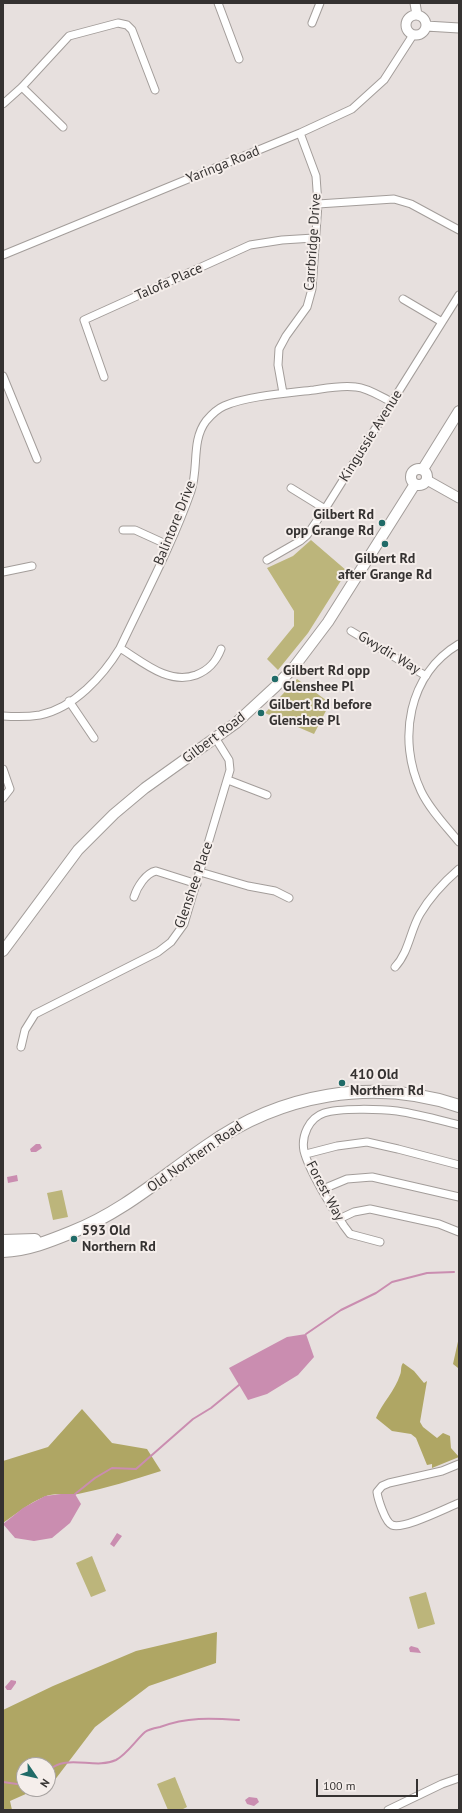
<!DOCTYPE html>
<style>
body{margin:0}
#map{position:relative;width:462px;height:1813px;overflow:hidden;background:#e7e0de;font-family:"PT Sans",sans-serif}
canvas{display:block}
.frame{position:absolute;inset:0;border:4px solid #353231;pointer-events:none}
.north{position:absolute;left:16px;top:1757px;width:40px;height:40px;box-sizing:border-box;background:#f5eeeb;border:1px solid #a8a3a1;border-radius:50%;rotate:124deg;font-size:11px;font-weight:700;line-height:16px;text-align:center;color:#353231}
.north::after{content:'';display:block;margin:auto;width:14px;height:18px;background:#206b68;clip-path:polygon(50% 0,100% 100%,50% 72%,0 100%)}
.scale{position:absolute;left:316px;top:1779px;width:102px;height:18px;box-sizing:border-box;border:2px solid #353231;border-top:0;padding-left:5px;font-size:12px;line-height:14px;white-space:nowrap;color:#353231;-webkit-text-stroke:3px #f5eeeb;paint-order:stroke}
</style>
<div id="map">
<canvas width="462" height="1813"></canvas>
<div class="frame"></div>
<div class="north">N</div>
<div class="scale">100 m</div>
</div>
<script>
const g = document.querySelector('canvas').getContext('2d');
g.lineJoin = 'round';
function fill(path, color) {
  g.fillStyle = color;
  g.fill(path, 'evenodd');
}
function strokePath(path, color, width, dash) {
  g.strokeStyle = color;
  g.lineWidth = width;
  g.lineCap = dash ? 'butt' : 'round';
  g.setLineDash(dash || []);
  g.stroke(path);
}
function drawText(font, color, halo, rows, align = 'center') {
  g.font = font + ' "PT Sans",sans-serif';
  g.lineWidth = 4;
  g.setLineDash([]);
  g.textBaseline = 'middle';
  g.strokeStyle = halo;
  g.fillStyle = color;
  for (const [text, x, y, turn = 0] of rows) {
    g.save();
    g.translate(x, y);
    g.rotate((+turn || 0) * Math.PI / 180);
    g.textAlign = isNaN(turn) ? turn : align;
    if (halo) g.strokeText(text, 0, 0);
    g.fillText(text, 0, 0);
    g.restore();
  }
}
fill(new Path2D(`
 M311,540l36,31 -39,62 -30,37 -11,-11 27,-33v-15l-27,-43 26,-12z
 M297,679l33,24 -16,31 -49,-21z
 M62,1190l6,27 -15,3 -6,-27z
 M92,1556l14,35 -15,6 -15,-34z
 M426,1592l9,32 -17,5 -9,-32z
 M175,1777l12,30 -6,3h-13l-11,-26z`), '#bcb57b');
fill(new Path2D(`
 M459,1337v30l-1,1 -5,-4z
 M403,1363l11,8 10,12 3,-2 -7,41 3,5 14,11 6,-5 7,3 1,12 8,9 -27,11v-4l-5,1 -11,-27 -5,-4 -19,-3 -16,-13c6,-15 19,-27 24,-43 2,-4 0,-8 3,-12z
 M82,1409l30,34 35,6 14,22c-28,9 -55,17 -83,23 -11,2 -23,-2 -34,3 -15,6 -28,17 -41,26v-62l45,-14z
 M217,1632l-1,31 -67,23 -54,41 -41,54 -6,3v-19h-24v24h13l-27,12 2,9h-9v-100l50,-24 83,-35z`), '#afa664');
fill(new Path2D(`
 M36,1144h4l2,4 -6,4h-5l-1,-3z
 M17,1175l1,6 -10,2 -1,-6z
 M306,1334l8,23 -16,18 -31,19 -19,6 -19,-32 58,-31z
 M61,1494h14l6,10 -11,19 -18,15 -18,3 -19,-3 -12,-14 20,-16 22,-12z
 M117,1533l5,3 -8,11 -4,-3z
 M411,1646l7,2 3,5 -11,-1 -1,-4z
 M11,1680l5,1v2l-5,7h-4l-2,-3z
 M249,1797l8,1 2,4 -5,4 -7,-2 -2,-4z`), '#ca8db0');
strokePath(new Path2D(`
 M306,1334l35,-24 35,-17 16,-11 35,-9 27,-1
 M75,1494l20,-16 17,-10 24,1 57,-50 18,-11 28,-23
 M48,1771c18,-18 47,-1 68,-11 11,-6 20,-20 29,-28 4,-3 10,-4 15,-5 27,-10 50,-9 79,-7
 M3,1782l14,2 7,-2`), '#ca8db0', 2);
const minor = new Path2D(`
 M218,3l21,56
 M312,23l8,-20
 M22,87l41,40
 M3,104l19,-17 47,-51 49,-13 9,2 5,5 23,60
 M318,204l76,-5 17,5 48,26
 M3,255l297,-122 52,-24 32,-29 29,-45
 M403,299l39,23
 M3,376l34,83
 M104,377l-20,-57 166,-75 32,-5 32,-2
 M283,393l-5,-28 1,-16 7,-13 21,-29 5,-18 6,-85 -2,-28 -16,-43
 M291,488l34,21
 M123,530h12l33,15
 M267,560l33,-19 7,-6 18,-26 134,-214
 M3,572l29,-6
 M351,631l75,45
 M459,644c-51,30 -62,96 -38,147 9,19 25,35 38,51
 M120,648c23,14 48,37 76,27 13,-5 20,-13 25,-26
 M69,701l25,37
 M3,716c13,1 25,1 37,-1 34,-7 63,-39 80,-67 24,-51 52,-103 71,-157 8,-23 0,-50 15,-70 5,-6 11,-12 18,-15 22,-10 65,-13 90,-16 13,-2 28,-5 42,-3 12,1 25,10 36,15
 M3,769l7,20 -7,9
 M228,780l39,15
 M200,872l48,14 27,5 14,7
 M134,897c3,-10 12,-24 22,-26l41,13
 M395,967c14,-15 15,-36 25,-53 10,-17 24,-32 39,-45
 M21,1047l4,-17 10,-16 123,-62 13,-10 13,-18 46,-154 -1,-10 -13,-21
 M306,1154l31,-8 30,-4 31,7 61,16
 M323,1189l24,-10 25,-2 87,20
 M339,1219l15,-7 16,-3 69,15 20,8
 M380,1242l-30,-8 -6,-8c-12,-18 -35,-55 -40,-75 -3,-15 5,-33 20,-38 15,-5 56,-4 73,-2 21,3 42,9 62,14
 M459,1464l-17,7 -53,12 -7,3 -5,6c1,7 8,30 15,33 11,5 54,-17 67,-22
 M388,1810l54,-26 17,-6`);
const tertiary = new Path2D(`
 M415,3l2,12
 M406 25a10 10 0 1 1 20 0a10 10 0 1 1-20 0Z
 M426,26l33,2
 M427,480l32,18`);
const secondary = new Path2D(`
 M411 477a8 8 0 1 1 16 0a8 8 0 1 1-16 0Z
 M423,469l36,-58
 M3,951l75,-101 36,-36 31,-26 91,-65 39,-36 19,-20 34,-45 87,-138`);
const primary = new Path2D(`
 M3,1241l32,-1
 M3,1251c25,-1 47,-10 69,-19 51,-20 91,-56 135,-86 73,-52 166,-69 252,-40`);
strokePath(minor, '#a39d9a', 9);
strokePath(tertiary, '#a39d9a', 11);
strokePath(secondary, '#a39d9a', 12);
strokePath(primary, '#a39d9a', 14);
strokePath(minor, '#fff', 7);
strokePath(tertiary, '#fff', 9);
strokePath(secondary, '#fff', 10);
strokePath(primary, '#fff', 12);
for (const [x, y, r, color] of [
 [382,523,4,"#206b68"],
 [385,544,4,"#206b68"],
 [275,679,4,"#206b68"],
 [261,713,4,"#206b68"],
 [342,1083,4,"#206b68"],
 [74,1239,4,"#206b68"]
]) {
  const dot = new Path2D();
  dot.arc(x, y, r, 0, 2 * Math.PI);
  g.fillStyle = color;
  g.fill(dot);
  strokePath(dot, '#f5eeeb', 1.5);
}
drawText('14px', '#353231', '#f5eeeb', [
 ["Yaringa Road",223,165,-22],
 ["Carrbridge Drive",313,242,-86],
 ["Talofa Place",169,282,-24],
 ["Kingussie Avenue",371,436,-58],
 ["Balintore Drive",175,523,-68],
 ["Gwydir Way",389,653,31],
 ["Gilbert Road",214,738,-37],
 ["Glenshee Place",194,885,-71],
 ["Old Northern Road",195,1157,-35],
 ["Forest Way",325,1191,62]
]);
drawText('bold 14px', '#353231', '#f5eeeb', [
 ["Gilbert Rd",374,515,"right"],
 ["opp Grange Rd",374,531,"right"],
 ["Gilbert Rd",385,559,"center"],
 ["after Grange Rd",385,575,"center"],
 ["Gilbert Rd opp",283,671],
 ["Glenshee Pl",283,687],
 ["Gilbert Rd before",269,705],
 ["Glenshee Pl",269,721],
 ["410 Old",350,1075],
 ["Northern Rd",350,1091],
 ["593 Old",82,1231],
 ["Northern Rd",82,1247]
], 'left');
</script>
